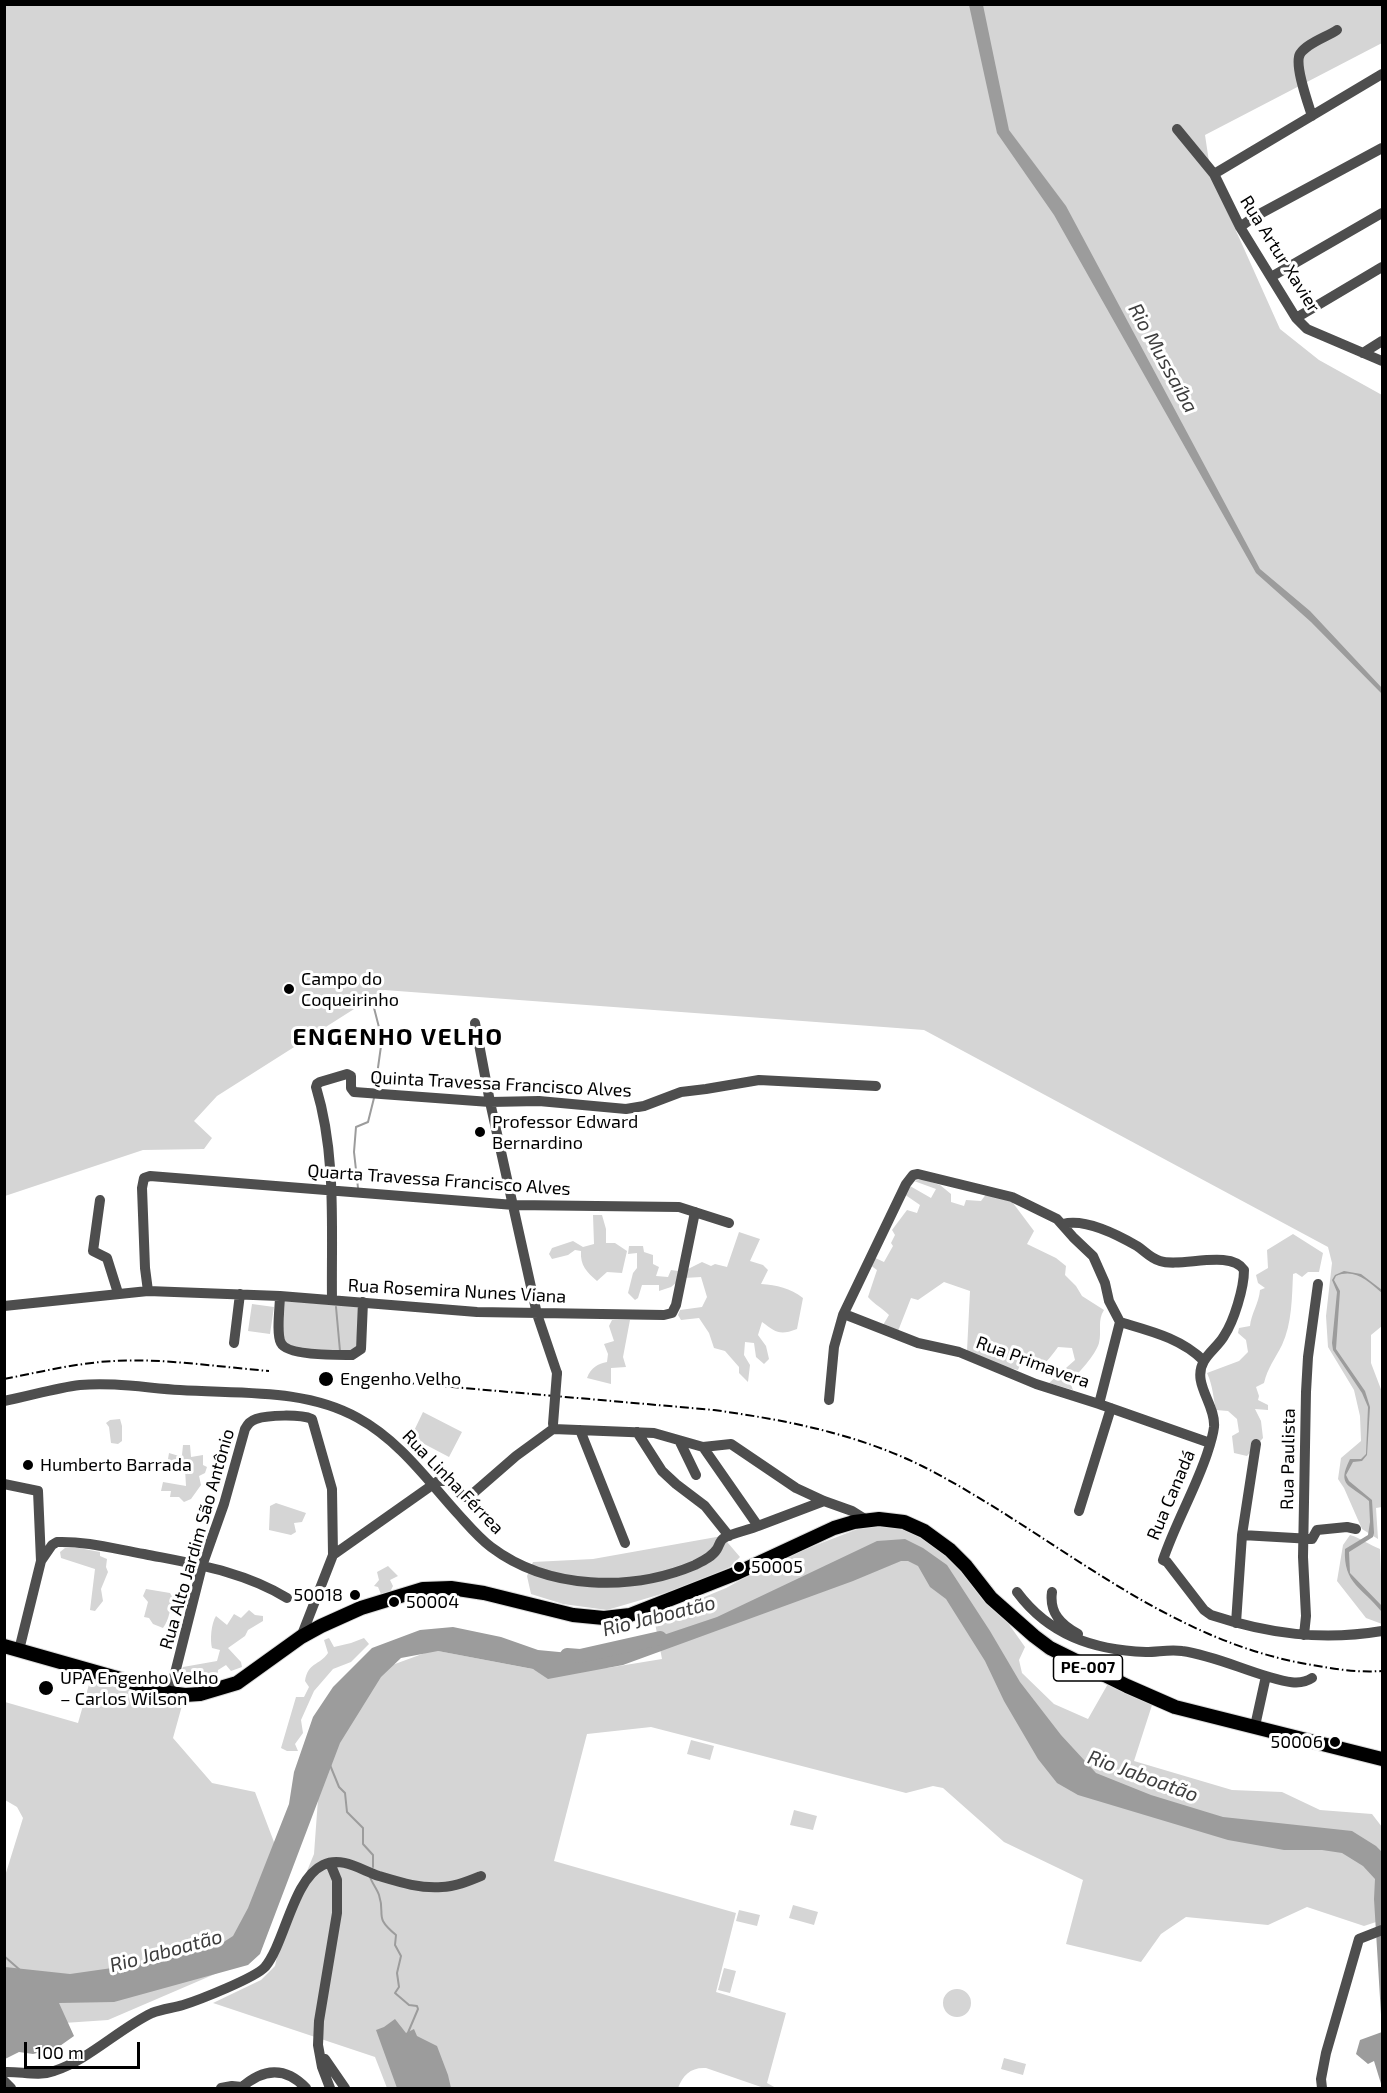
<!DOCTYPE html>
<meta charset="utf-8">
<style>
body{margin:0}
#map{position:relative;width:1387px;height:2093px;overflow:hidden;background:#fff;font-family:"Exo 2",sans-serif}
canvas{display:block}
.frame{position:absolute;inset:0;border:6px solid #000;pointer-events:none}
.scale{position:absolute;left:24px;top:2042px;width:116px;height:27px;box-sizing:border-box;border:3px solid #000;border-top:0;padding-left:8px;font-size:18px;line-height:21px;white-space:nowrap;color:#000;-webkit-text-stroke:4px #fff;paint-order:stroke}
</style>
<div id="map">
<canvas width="1387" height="2093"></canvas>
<div class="frame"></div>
<div class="scale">100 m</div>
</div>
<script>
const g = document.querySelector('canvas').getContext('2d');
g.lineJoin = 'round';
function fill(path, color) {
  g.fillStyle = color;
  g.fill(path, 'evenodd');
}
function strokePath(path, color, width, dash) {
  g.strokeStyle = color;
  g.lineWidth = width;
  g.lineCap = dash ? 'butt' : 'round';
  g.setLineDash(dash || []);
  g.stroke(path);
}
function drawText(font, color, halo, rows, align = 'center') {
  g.font = font + ' "Exo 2",sans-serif';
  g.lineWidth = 6;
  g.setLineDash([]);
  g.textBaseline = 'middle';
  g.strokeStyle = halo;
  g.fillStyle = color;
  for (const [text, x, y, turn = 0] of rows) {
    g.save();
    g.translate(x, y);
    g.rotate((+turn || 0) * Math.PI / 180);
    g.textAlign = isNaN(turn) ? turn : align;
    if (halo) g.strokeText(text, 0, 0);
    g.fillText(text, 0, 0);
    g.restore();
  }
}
fill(new Path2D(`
 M5,5h1377v38l-177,92 6,40 69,154 39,31 63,35v931l-11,9v28l11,29v115l-6,1 2,31 -16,-10 -18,-41 -6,-9 3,-21 20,-17 -1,-25 -6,-26 -26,-43 -2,-31 6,-53 -4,-16 -404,-217 -540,-40 -167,106 -23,25 18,17 -8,11 -61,1 -138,46z
 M922,1179l18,6 11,9v8l13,4 2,-6 15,1 6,-8 23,6 24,32 -7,13 29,14 10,8 -1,9 11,11 6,10 22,14c-7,11 -2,21 -5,33 -4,13 -20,29 -29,39l3,8 -24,-7 26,-23 -3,-12 -14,-1c-12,16 -16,24 -38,18l-2,5 -17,-4 -34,-15 3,-60 -26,-9 -26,18 -7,-2 -13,33 -15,-6 6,-10c-7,-7 -15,-11 -21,-18l9,-27 -7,-5 1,-9 13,6 9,-16 -2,-3 4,-8 -3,-5 15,-20 10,3 3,-8 -16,-11 6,-8 21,12 5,-9 -22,-8z
 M593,1215h9l4,14v14h9l12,8 -5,22 -15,-1 -10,9c-10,-9 -17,-15 -16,-30l-6,-1 -7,5 -16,4 -3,-5 3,-6 21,-7 10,6 11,-3z
 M739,1232l21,7 -10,22 13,4 5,5 -7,14c16,1 29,4 42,14l-6,31c-18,7 -21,3 -35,-7l-4,13 8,11 3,13 -5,5 -8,-7 -2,-14 -9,-1 -1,13 6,10 -2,17 -9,-9v-6l-14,-16 -11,-3 -5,-15 -10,-15 -18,2 -3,-5 2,-5 22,-3 5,-10 -6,-20 -17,1 4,-9 14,-7 9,4 4,-2 12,3z
 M1293,1234l30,19 -4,19h-11l-6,5 -6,-4 -3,1c-1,23 -1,50 -11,71 -7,14 -14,22 -18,38l-8,4 3,9 -1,4 10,5v5l-13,-1 6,12 2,17 -16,18 -13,-3 -2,-17 7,-4 -2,-13 -9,-8 -12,-1c-3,-13 -3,-24 -9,-37l32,-12 9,-9 -2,-12 -8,-7 1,-5 11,-2c1,-12 9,-23 10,-36l5,-2 -7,-5 -2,-8 12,-7 -1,-18z
 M629,1246h14l1,6 9,3v9l6,3 -3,9 12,1 3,-7 7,1 -2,12 -5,4 -12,4v-6h-17l-4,13 -3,2 -7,-7 5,-20 4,-5v-15l-9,1z
 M285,1301l76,6 -6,46 -70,-6 -3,-6z
 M252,1304l22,3 -4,27 -22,-3z
 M612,1320h18l-7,37 3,10 -15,1v16l-24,-6c4,-11 11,-14 20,-16l1,-8 -4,-10 10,-3 -5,-15z
 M423,1412l39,20 -13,25 -38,-20z
 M120,1419l2,7v15l-4,3 -7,-1 -2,-16 -3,-4 4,-3z
 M183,1445h7l1,12 12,-2v10l4,2 -2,6 -6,3 2,9 -10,14 -7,3 -5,-5h-9l1,-6h-10l2,-9 23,4 -1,-17h-8l-10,-4 2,-12 10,3 3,-1z
 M276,1503l30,10 -4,9 -8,1 2,9 -5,3 -22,-5 1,-24z
 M873,1523l24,2 26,9 40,34 38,45 24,34 -6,13 3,13 32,31 34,15 21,-37 44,20 -19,59 98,29 50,2 38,18 52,4 10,13v93l-18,6 -57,-19 -39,18 -82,-8 -25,17 -20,28 -75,-18 17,-64 -79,-38 -61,-54 -10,-2 -27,7 -255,-66 -64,7 -33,127 182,52 -20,79 70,21 -19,70 9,5h-12l-58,-20c-15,-1 -23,7 -28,20h-291l-12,-31 -162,-54 48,-23 14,-14 7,-34 32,-78 7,-96 55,-87 57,-21 105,20 69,-2 55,-9 -8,-41 72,-30 49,-27z
 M1350,1535c11,3 19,10 30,14 1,24 2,49 2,75l-16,-6 -29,-37 6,-36z
 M722,1536l18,21 -10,10 -48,21 -75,22 -44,-6 -32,-10 -4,-18 6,-14 60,-3z
 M65,1548h14l21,4v4l7,3 -1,8 2,5 -7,17 2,12 -8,10 -5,-1 5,-41 -34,-11 -1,-6z
 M388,1566l10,10 -8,4 3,6 -3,6 -9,2 -3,-7 -4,-1 5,-6 -2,-8z
 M146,1589l24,4 4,7c-5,9 -4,19 -11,28l-10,-4 -4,-6 -5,-1 4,-15 -5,-6z
 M249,1610l6,5 8,1v5l-15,9 -3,6 -17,12 13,14 1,5 -11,4 -5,-6 -8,5 -1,8c-12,5 -26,9 -40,4l6,-15 34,-6 3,-11 -8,-2c-2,-8 -1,-24 4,-32l11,9 7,-11 7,4z
 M329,1638l5,9 17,-4 13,-5 5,6 -18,18 -18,7 -19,22 -13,29 2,13 -8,11 3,7h-11l-6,-3 15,-51h8l5,-10 -4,-6c3,-19 14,-15 23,-28l-4,-13z
 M92,1674l29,11 62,17 -10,36 39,45 43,9 30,79 -63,100 -114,49 -103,7v-151l18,-58 -6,-11 -12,-7v-98l73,21z
 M691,1740l23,6 -4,14 -23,-6z
 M794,1810l23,6 -4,14 -23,-5z
 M793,1905l25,7 -4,13 -25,-7z
 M739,1910l21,5 -3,11 -21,-5z
 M724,1968l12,3 -6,22 -12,-3z
 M943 2003a14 14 0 1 1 28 0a14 14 0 1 1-28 0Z
 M1004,2058l22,6 -3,11 -22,-6z`), '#d5d5d5');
fill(new Path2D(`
 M969,5h14l26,125 57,76 194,363 50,42 72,77v6l-71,-72 -55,-49 -202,-358 -57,-82z
 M1344,1271l17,3 21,16v3c-14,-12 -27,-25 -46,-17l-2,4 6,11 -4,58 29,42 5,16 -3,48 -5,6 -9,1 -7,13 3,6 23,19 2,33 -1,4 -24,15 1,21 32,33v39l-1,-34c-18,-23 -38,-27 -36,-62l23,-14 2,-13 -1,-21c-19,-17 -33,-14 -19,-42h11l5,-5 2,-47 -6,-14 -29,-43 -1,-7 5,-51 -5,-12 3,-5z
 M905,1539l18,9 24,17 43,66 30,51 41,53 35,38 55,22 72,22 129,14 24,15 6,6v179l-8,-132 1,-20 -12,-13 -21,-13 -20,-3h-38l-56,-10 -150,-45 -21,-12 -19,-24 -34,-58 -19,-40 -39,-62 -16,-12 -12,-21 -10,-5h-7l-48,20 -230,84 -75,14 -15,-10 -95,-18 -37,7 -20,19 -41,66 -80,211 -12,11 -134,37 -55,1 15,33 -17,12 -24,6 -14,-2 -14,7v-92l65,7 49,-7 97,-20 17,-11 15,-28 41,-104 5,-32 19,-55 20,-30 39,-39 48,-18 33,-3 48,10 37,13 63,6 116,-39 160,-76z
 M395,2019l11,14 8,-4 3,7 20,10 11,29 3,13h-54l-21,-58 8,-3z
 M1382,2032v55l-8,-26 -6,3 -12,-10 4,-14z`), '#9c9c9c');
strokePath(new Path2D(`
 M373,1004l9,35 -7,50
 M358,1188l-4,-36 2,-25 12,-5 6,-24
 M336,1307l4,44
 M330,1765l9,22 6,6 2,19 16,16v16l10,11v12
 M370,1877c2,6 7,12 9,18 7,21 -6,21 17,40l-1,10 6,11 -4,17 2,14 -4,6 14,12 8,1 1,3 -11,26
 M4,1956l16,14`), '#9c9c9c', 2);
strokePath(new Path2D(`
 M567,1655l13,1 80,-18`), '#9c9c9c', 14);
const major = new Path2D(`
 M4,1646l166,47 15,2 15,-1 37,-11 64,-46 20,-11 40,-18 62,-19 28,-1 33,5 89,22 31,3 26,-3 107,-42 97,-45 20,-6 25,-3 25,3 20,9 26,19 16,16 25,32 43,38 16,12 77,38 48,21 207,52`);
strokePath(major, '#dbdbdb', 16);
strokePath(new Path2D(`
 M1312,116c-4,-13 -18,-51 -12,-62 7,-11 27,-17 37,-24
 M1177,129l37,45 26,53 56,91 11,11 75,32
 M1214,174l168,-100
 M1240,227l14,-10 128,-69
 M1271,277l111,-64
 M1296,318l86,-51
 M1363,353l19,-12
 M475,1023l15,79 47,212 20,59
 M100,1200l-7,51 14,7 11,35
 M1063,1224c22,-6 55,11 74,22 8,5 13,12 23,15 21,7 70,-12 84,9 0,18 -10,51 -20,66 -5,9 -15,16 -20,25 -13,22 12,43 10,66 -1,9 -4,18 -7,27 -12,36 -32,70 -44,106l4,2 37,48 7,5c58,19 111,26 171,16
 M148,1291l-3,-23 -3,-80 2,-10 6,-2 364,29 165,2 50,16
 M280,1296c0,11 -4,38 1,47 6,13 57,12 71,12l9,-6 2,-47
 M332,1300c-1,-70 5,-144 -16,-213l1,-3 3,-2 27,-8 4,2v12l3,4 136,10 49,-1 87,8 18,-3 37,-14 25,-3 53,-9 117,6
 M4,1306l144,-15 132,5 197,16 187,3 8,-2 4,-8 19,-93
 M844,1314l74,29 41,9 77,32 63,20 111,39
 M1120,1322c30,9 61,16 84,39
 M234,1343l6,-49
 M829,1400l5,-53 9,-32 63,-131 7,-9 5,-1 94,23 45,22 16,18 20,19 12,27 4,18 11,21 -21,82
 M4,1401c26,-5 51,-13 76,-16 33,-3 67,3 100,5 58,4 125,-2 178,28 42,23 70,63 101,97 10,11 20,23 32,32 57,43 140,45 204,18 8,-4 17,-8 22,-16 2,-3 3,-9 7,-11 8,-5 25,-8 34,-12
 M553,1429l101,4 49,14 28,-3 65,44 28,13 28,10 16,10
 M580,1430l45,113
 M637,1432l25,39 14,13 29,22 24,30
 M680,1442l16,33
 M703,1447l55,79 66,-25
 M4,1484l34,7 3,70 -22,89
 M1079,1511l32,-103
 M1242,1535l70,4 5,-9 30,-3 9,2
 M333,1555l105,-74h9l17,16 6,-1 46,-40 37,-27
 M41,1561l11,-16 5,-3c29,-1 58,7 87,12 50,10 99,17 143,44
 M1017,1592c32,43 76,58 129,60 12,0 24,-3 36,-1 29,4 57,17 84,25
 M1052,1592c-3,21 9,33 26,42
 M1236,1623l6,-88 14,-91
 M1304,1635l2,-19 -3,-59 3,-165 2,-35 10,-73
 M170,1693l32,-127 22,-62 21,-75c3,-5 5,-8 11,-10 12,-4 44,-5 56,0l20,70 1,66 -32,82
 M1255,1726l11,-50c14,4 33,11 46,2
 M330,1863l7,17v33l-18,108 -1,24 4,22 8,21
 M325,2059l20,29
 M4,2072c17,-1 34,5 50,-1 33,-10 66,-43 98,-58 10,-4 21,-5 31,-8 16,-5 72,-27 82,-38 20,-24 28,-88 58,-102 19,-9 38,5 56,11 20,6 42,13 63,11 13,0 27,-6 39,-11
 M4,2081l7,7
 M221,2088l11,-2 10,1
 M241,2088c22,-20 44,-22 65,0
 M1322,2088l-1,-9 5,-26 33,-114 23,-9`), '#4e4e4e', 10);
strokePath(major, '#000', 14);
strokePath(new Path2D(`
 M4,1379c36,-7 73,-16 109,-18 50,-3 106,6 156,10
 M384,1381l330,29c72,10 144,24 210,57 127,65 233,168 377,196 27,5 54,10 81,8`), '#000', 2, [9, 3, 1.5, 3]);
strokePath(new Path2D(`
 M553,1424l4,-51`), '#4e4e4e', 10);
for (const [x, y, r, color] of [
 [289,989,6,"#000"],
 [480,1132,6,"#000"],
 [326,1379,8,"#000"],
 [28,1465,6,"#000"],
 [739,1567,6,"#000"],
 [355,1595,6,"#000"],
 [394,1602,6,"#000"],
 [46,1688,8,"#000"],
 [1335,1742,6,"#000"]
]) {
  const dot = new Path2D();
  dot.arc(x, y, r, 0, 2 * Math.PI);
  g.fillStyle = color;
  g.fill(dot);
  strokePath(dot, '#fff', 2);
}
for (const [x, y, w] of [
 [1088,1668,69]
]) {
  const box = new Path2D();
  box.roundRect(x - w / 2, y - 13, w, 26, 4.5);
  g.fillStyle = '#fff';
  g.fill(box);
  strokePath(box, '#000', 1.5);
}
drawText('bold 16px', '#000', null, [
 ["PE-007",1088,1668]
]);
drawText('18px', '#000', '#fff', [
 ["Rua Artur Xavier",1280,254,58],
 ["Quinta Travessa Francisco Alves",501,1084,3],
 ["Quarta Travessa Francisco Alves",439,1180,4],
 ["Rua Rosemira Nunes Viana",457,1291,3],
 ["Rua Primavera",1033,1362,20],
 ["Rua Paulista",1288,1459,-89],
 ["Rua Linha Férrea",453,1482,46],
 ["Rua Canadá",1171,1495,-67],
 ["Rua Alto Jardim São Antônio",197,1539,-74]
]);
drawText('18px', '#000', '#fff', [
 ["Campo do",301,979],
 ["Coqueirinho",301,1000],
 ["Professor Edward",492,1122],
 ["Bernardino",492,1143],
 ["Engenho Velho",340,1379],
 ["Humberto Barrada",40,1465],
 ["50005",751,1567],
 ["50018",343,1595,"right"],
 ["50004",406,1602],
 ["UPA Engenho Velho",60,1678],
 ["– Carlos Wilson",60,1699],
 ["50006",1323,1742,"right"]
], 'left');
drawText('italic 20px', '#3d3d3d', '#fff', [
 ["Rio Mussaíba",1163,358,61],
 ["Rio Jaboatão",659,1616,-14],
 ["Rio Jaboatão",1143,1776,20],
 ["Rio Jaboatão",166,1951,-15]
]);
g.letterSpacing = '1.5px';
drawText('bold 24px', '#000', '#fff', [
 ["ENGENHO VELHO",398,1037]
]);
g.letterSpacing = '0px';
</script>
